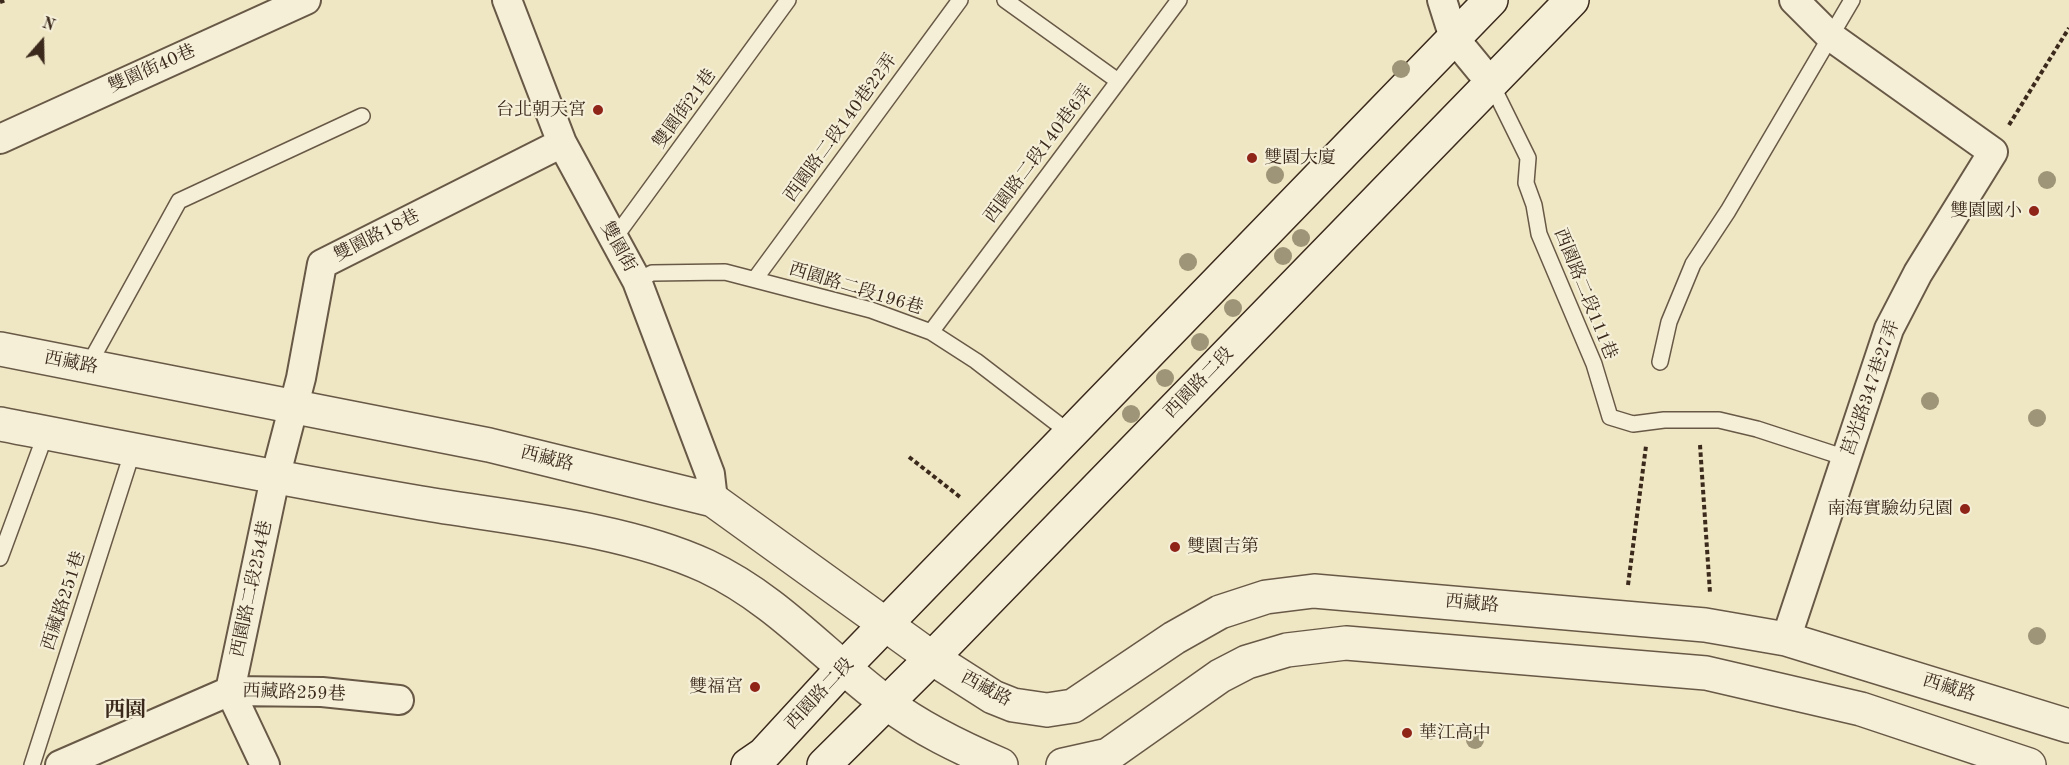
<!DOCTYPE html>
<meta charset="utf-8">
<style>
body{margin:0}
#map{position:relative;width:2069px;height:765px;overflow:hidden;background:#efe6c3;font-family:"Old Standard TT",serif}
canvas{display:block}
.north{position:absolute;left:12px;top:12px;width:60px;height:60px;-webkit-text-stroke:4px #f5efd8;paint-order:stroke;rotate:20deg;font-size:16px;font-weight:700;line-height:24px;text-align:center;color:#3b2a1c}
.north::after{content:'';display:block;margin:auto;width:21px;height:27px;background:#3b2a1c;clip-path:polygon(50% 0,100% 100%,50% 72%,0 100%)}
</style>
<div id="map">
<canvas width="2069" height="765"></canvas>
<div class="north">N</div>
</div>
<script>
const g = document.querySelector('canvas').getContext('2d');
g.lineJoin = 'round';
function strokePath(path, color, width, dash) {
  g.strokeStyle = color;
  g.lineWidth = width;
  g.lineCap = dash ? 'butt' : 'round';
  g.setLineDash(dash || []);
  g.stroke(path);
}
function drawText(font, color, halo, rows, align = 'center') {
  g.font = font + ' "Old Standard TT","Noto Serif TC",serif';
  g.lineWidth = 4.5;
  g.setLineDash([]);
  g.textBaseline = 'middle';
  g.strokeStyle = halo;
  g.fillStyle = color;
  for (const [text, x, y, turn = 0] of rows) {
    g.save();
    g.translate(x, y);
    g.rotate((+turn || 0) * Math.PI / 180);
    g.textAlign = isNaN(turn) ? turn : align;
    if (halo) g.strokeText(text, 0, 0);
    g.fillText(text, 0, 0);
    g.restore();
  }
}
const service = new Path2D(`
 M1005,0l113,81
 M1491,83l37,75 -2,25 8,22 5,29 55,130 16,53 23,7 31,-4h55l38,9 89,29
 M613,240l175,-240
 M755,279l205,-279
 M637,281l15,-8 73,-1 146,38 60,22 45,29 95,73
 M931,332l248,-332
 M1660,362l9,-40 24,-58 35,-53 124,-211
 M88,366l91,-165 183,-85
 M0,558l46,-125
 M32,765l101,-315`);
const minor = new Path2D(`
 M507,0l55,143 75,138 73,193 3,26
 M1442,0l12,38 37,45
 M0,139l306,-139
 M1786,639l103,-310 29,-56 75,-121 -163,-116 -36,-36
 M60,765l170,-74 92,1 77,8
 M265,765l-35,-74 45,-213 26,-100 21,-114 240,-121`);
const tertiary = new Path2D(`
 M0,349l489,96 224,55 219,158 61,39 20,8 34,5 26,-4 101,-68 46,-26 46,-15 48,-6 391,34 81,14 283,87
 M0,424c140,27 280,55 421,79 89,15 203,25 285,63 72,34 119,91 181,137 34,26 74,45 114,62
 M1063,765l45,-10 112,-79 27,-14 40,-12 59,-7 360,30 155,36 168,56`);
const secondary = new Path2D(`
 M748,765l16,-11 80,-87 647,-667
 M824,765l108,-107 640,-658`);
strokePath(service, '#685946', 18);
strokePath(minor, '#685946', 32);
strokePath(tertiary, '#685946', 36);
strokePath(secondary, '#3b2a1c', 36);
strokePath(new Path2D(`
 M0,2l6,-2
 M2009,125l60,-97
 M1700,445l10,148
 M909,457l51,40
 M1628,585l18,-139`), '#3b2a1c', 4, [4.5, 3]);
strokePath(service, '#f5efd8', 15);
strokePath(minor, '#f5efd8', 28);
strokePath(tertiary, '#f5efd8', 33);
strokePath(secondary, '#f5efd8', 33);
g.fillStyle = '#9e9477';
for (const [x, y] of [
 [1401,69],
 [1275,175],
 [2047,180],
 [1301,238],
 [1283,256],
 [1188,262],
 [1233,308],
 [1200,342],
 [1165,378],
 [1930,401],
 [1131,414],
 [2037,418],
 [2037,636],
 [1429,731],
 [1475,740]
]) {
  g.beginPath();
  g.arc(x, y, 9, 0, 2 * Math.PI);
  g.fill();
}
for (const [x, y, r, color] of [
 [598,110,6,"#8f2418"],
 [1252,158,6,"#8f2418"],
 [2034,211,6,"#8f2418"],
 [1965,509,6,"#8f2418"],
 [1175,547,6,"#8f2418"],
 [755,687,6,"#8f2418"],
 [1407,733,6,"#8f2418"]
]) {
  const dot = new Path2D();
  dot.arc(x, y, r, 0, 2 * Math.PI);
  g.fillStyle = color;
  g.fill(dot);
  strokePath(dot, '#f5efd8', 2);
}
drawText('18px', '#3b2a1c', '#f5efd8', [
 ["雙園街40巷",152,69,-24],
 ["雙園街21巷",685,109,-54],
 ["西園路二段140巷22弄",841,128,-54],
 ["西園路二段140巷6弄",1039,154,-53],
 ["雙園路18巷",377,236,-27],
 ["雙園街",618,247,61],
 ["西園路二段196巷",856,289,17],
 ["西園路二段111巷",1585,294,68],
 ["西藏路",71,363,11],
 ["西園路二段",1199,383,-46],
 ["莒光路347巷27弄",1871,388,-71],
 ["西藏路",547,459,14],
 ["西園路二段254巷",252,589,-78],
 ["西藏路251巷",64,601,-72],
 ["西藏路",1472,604,5],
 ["西藏路",1949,688,17],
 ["西藏路",986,689,28],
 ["西藏路259巷",294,693,2],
 ["西園路二段",820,694,-47]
]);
drawText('18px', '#3b2a1c', '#f5efd8', [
 ["台北朝天宮",586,110],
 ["雙園大廈",1264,158,"left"],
 ["雙園國小",2022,211],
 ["南海實驗幼兒園",1953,509],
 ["雙園吉第",1187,547,"left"],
 ["雙福宮",743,687],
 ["華江高中",1419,733,"left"]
], 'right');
drawText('bold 21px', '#3b2a1c', '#f5efd8', [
 ["西園",125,710]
]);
</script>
